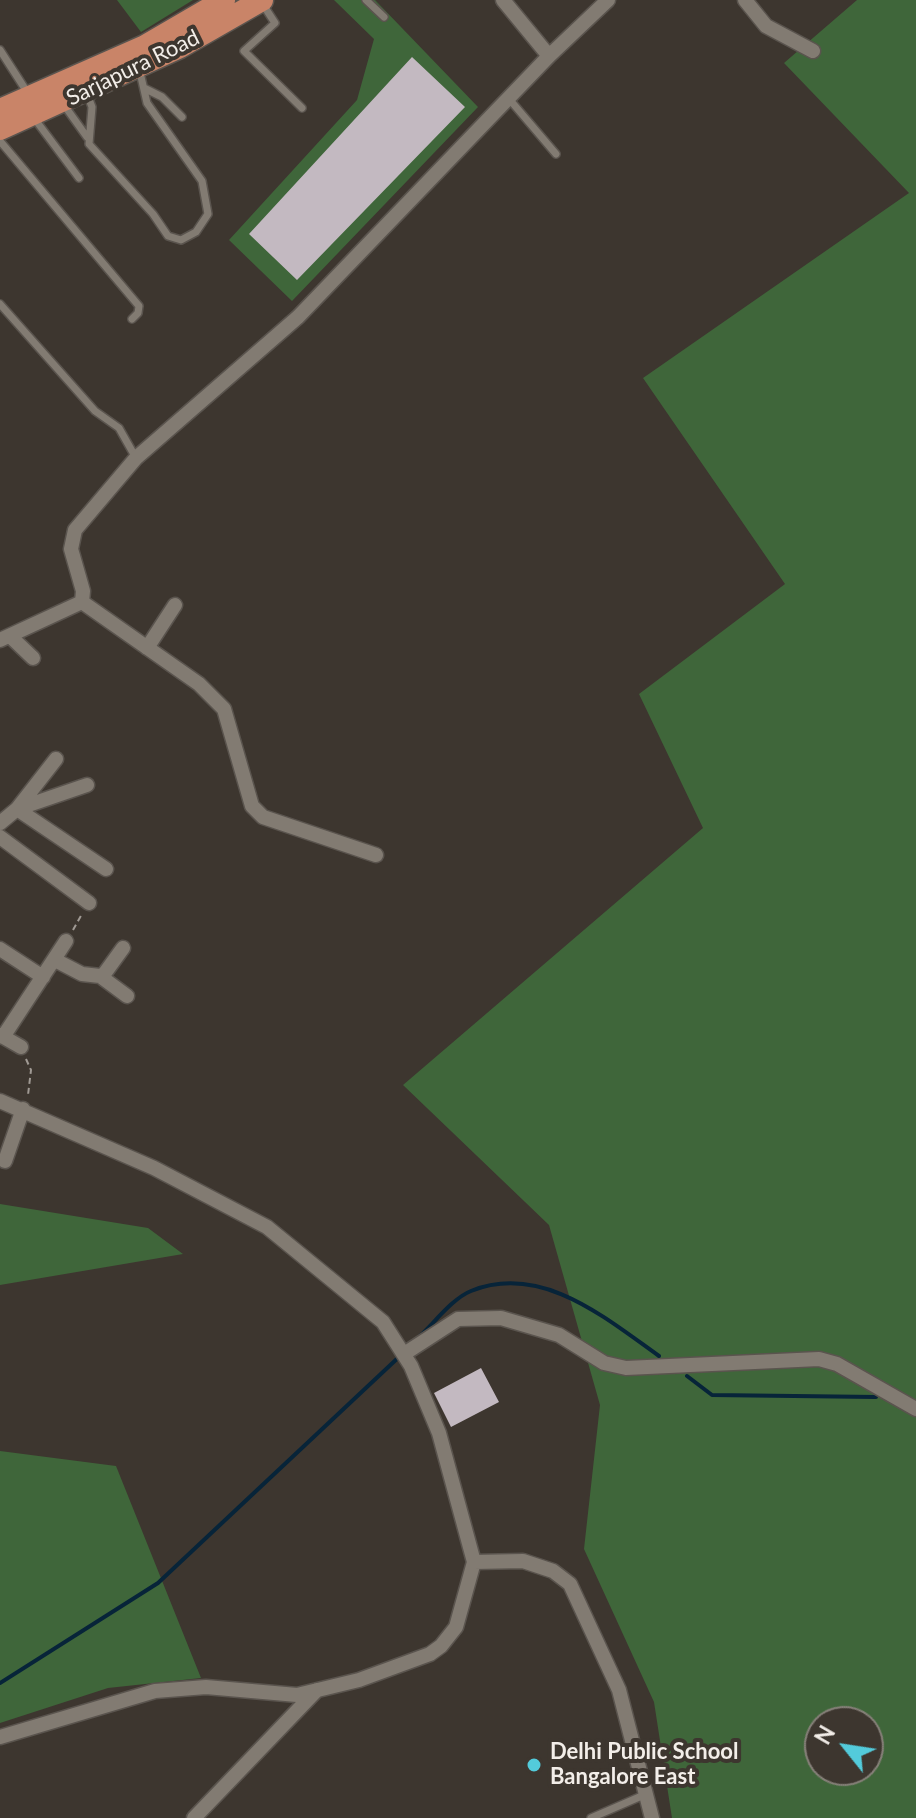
<!DOCTYPE html>
<style>
body{margin:0}
#map{position:relative;width:916px;height:1818px;overflow:hidden;background:#3d362f;font-family:Lato,sans-serif}
canvas{display:block}
.north{position:absolute;left:804px;top:1706px;width:80px;height:80px;box-sizing:border-box;background:#3d362f;border:2px solid #868079;border-radius:50%;rotate:300deg;font-size:22px;font-weight:700;line-height:32px;text-align:center;color:#f3eee9}
.north::after{content:'';display:block;margin:auto;width:28px;height:36px;background:#53cbdb;clip-path:polygon(50% 0,100% 100%,50% 72%,0 100%)}
</style>
<div id="map">
<canvas width="916" height="1818"></canvas>
<div class="north">N</div>
</div>
<script>
const g = document.querySelector('canvas').getContext('2d');
g.lineJoin = 'round';
function fill(path, color) {
  g.fillStyle = color;
  g.fill(path, 'evenodd');
}
function strokePath(path, color, width, dash) {
  g.strokeStyle = color;
  g.lineWidth = width;
  g.lineCap = dash ? 'butt' : 'round';
  g.setLineDash(dash || []);
  g.stroke(path);
}
function drawText(font, color, halo, rows, align = 'center') {
  g.font = font + ' Lato,sans-serif';
  g.lineWidth = 8;
  g.setLineDash([]);
  g.textBaseline = 'middle';
  g.strokeStyle = halo;
  g.fillStyle = color;
  for (const [text, x, y, turn = 0] of rows) {
    g.save();
    g.translate(x, y);
    g.rotate((+turn || 0) * Math.PI / 180);
    g.textAlign = isNaN(turn) ? turn : align;
    if (halo) g.strokeText(text, 0, 0);
    g.fillText(text, 0, 0);
    g.restore();
  }
}
fill(new Path2D(`
 M117,0h76l-52,32z
 M334,0h41l103,107 -186,194 -63,-61 128,-140 17,-61z
 M857,0h59v1818h-244l-18,-116 -70,-153 16,-144 -51,-180 -146,-140 300,-257 -64,-134 146,-110 -142,-206 266,-185 -125,-130zM820,1722h48v48h-48z
 M0,1204l148,24 35,26 -183,31z
 M0,1451l116,15 85,212 -93,10 -108,35z`), '#3f663a');
strokePath(new Path2D(`
 M420,1336c14,-13 33,-38 51,-45 70,-28 133,26 188,65
 M687,1376l25,19 164,2
 M0,1683l158,-100 242,-227`), '#072439', 4);
fill(new Path2D(`
 M412,57l53,50 -168,173 -48,-46z
 M481,1368l18,34 -48,25 -17,-34z`), '#c3b9c1');
const lane = new Path2D(`
 M366,0l18,17
 M262,3l13,20 -31,28 58,57
 M0,50l29,45
 M144,88l18,9 20,20
 M87,94l5,13 -3,37 64,70 15,22 13,4 15,-8 12,-18 -6,-33 -55,-78 -8,-35
 M510,100l46,54
 M64,105l23,32
 M34,118l45,60
 M0,141l139,165 -1,7 -6,6
 M0,304l95,107 24,17 17,30
 M591,1818l53,-23`);
const street = new Path2D(`
 M503,0l46,56
 M745,0l21,26 47,25
 M82,602l117,82 25,25 28,97 11,11 113,38
 M10,636l23,22
 M0,640l82,-38 1,-11 -12,-42 4,-19 61,-72 162,-141 251,-261 59,-56
 M147,648l28,-43
 M56,759l-39,50 89,60
 M0,823l17,-14 70,-24
 M0,837l89,66
 M0,949l43,28
 M55,960l27,14 18,2 27,20
 M102,977l21,-29
 M0,1035l21,12
 M3,1037l63,-96
 M0,1101l154,67 113,59 116,95 28,44 28,67 35,129 -18,65 -15,19 -11,8 -71,26 -62,15 -91,-8 -51,4 -155,46
 M5,1161l18,-52
 M404,1354l54,-35 43,-1 58,17 45,28 22,5 193,-9 18,5 79,45
 M474,1562l49,-1 30,10 17,13 49,106 33,128
 M194,1818l123,-128`);
const primary = new Path2D(`
 M0,110l145,-64 79,-46
 M0,129l180,-82 82,-47`);
strokePath(lane, '#5a544e', 10);
strokePath(street, '#5a544e', 17);
strokePath(primary, '#5a544e', 25);
strokePath(new Path2D(`
 M73,930l9,-16
 M26,1059l5,11 -3,25`), '#a09a94', 2, [6, 4]);
strokePath(lane, '#827b72', 7);
strokePath(street, '#827b72', 14);
strokePath(primary, '#c98468', 22);
for (const [x, y, r, color] of [
 [534,1765,8,"#53cbdb"]
]) {
  const dot = new Path2D();
  dot.arc(x, y, r, 0, 2 * Math.PI);
  g.fillStyle = color;
  g.fill(dot);
  strokePath(dot, '#3d362f', 3);
}
drawText('22px', '#f3eee9', '#3d362f', [
 ["Sarjapura Road",133,68,-26]
]);
drawText('bold 22px', '#f3eee9', '#3d362f', [
 ["Delhi Public School",550,1752],
 ["Bangalore East",550,1777]
], 'left');
</script>
